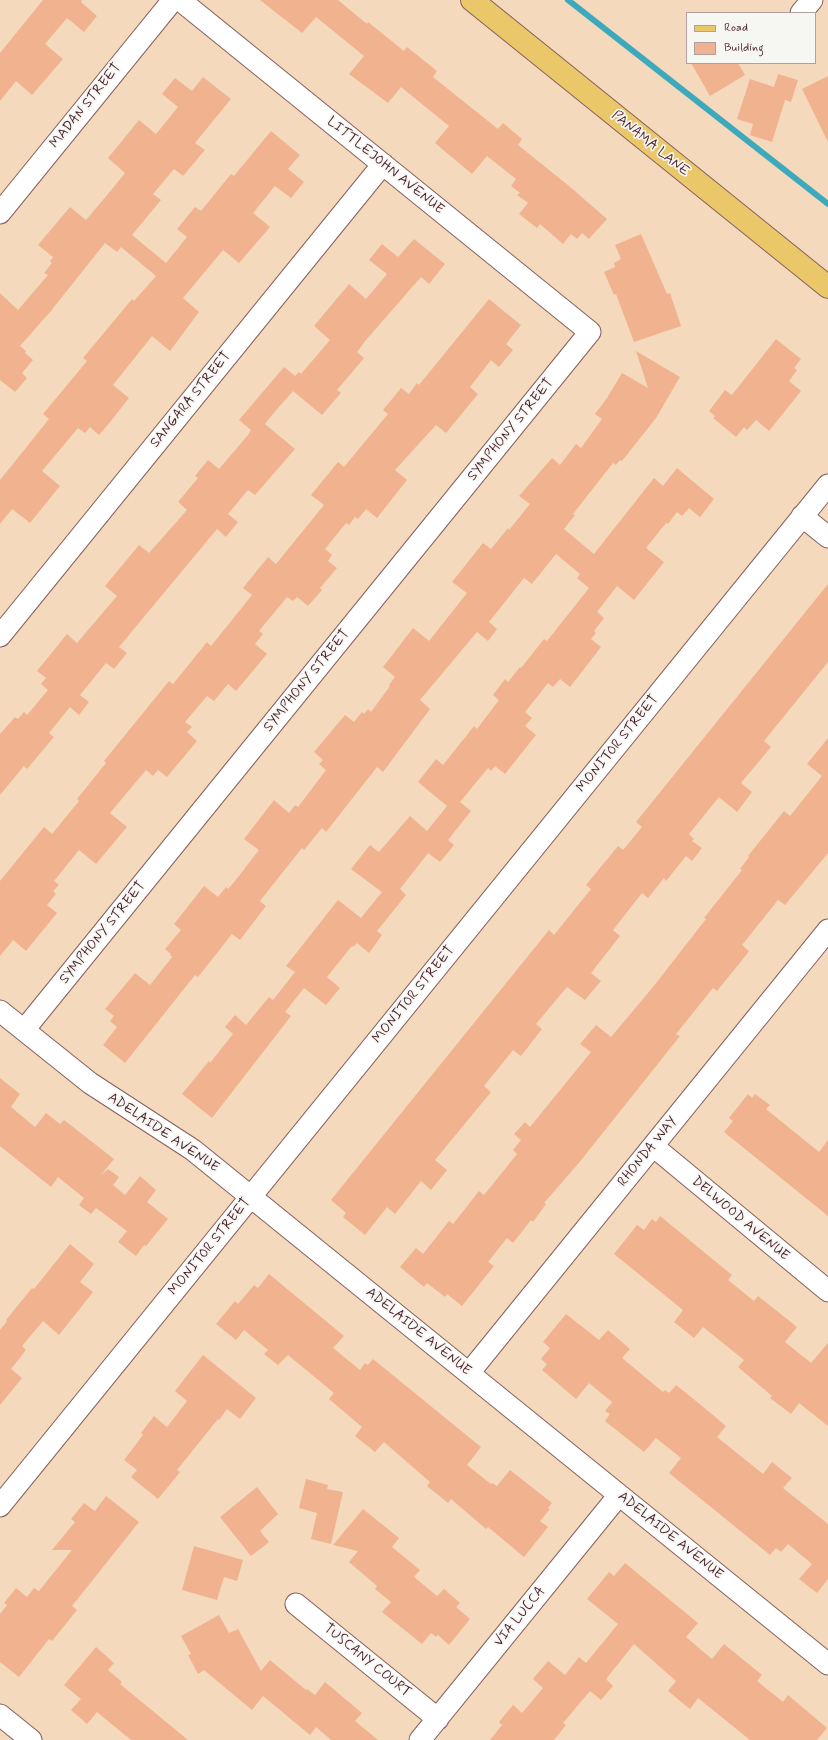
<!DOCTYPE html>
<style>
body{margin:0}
#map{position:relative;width:828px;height:1740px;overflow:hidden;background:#f4d9bc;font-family:Mynerve,sans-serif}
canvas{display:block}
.legend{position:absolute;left:686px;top:12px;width:130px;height:52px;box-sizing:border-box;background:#f6f6f2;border:1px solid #b1a0a2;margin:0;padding:5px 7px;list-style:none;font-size:12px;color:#4a1f2b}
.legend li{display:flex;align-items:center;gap:8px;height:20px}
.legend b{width:20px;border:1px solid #b1a0a2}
</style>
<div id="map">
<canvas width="828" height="1740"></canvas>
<ul class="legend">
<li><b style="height:5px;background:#eac769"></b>Road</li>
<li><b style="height:11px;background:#f1b38f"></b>Building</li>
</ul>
</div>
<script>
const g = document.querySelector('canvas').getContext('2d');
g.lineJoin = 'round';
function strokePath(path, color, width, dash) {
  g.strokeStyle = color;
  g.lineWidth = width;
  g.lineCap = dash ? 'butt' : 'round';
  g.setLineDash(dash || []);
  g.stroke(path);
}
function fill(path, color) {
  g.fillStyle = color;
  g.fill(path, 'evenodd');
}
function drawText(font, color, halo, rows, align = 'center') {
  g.font = font + ' Mynerve,sans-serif';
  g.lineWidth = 3.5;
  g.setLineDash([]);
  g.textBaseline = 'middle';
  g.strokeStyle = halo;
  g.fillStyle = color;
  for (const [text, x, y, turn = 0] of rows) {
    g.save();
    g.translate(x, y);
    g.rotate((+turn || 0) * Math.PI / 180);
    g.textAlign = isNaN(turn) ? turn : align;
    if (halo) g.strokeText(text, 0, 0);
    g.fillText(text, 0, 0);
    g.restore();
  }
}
strokePath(new Path2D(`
 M568,0l260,204`), '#3da9bd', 6);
fill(new Path2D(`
 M43,0h39l-1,2 16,14 -13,16 -17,-14 -22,26 18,15 -31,36 -16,-14 -16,20v-48z
 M260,0h78l29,24 1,-2 36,29 3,-4 30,24 -4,6 65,52 5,-6 19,16 -4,6 51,41 38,33 -18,20 -7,-6 -5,6 -6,-5 -8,10 -23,-20 -3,4 -18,-14 9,-11 -11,-8 3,-2 -9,-7 5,-7 -29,-23 -15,18 -37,-31 14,-17 -48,-39 -13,16 -39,-29 15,-18 -48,-39 -14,16z
 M691,63h47l7,12 -35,21z
 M778,74l20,6 -7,22 -6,-2 -13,42 -22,-7 3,-11 -16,-5 13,-40 24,8z
 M828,76v66l-26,-53z
 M203,77l28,22 -36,44 10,7 -22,26 -9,-7 -21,25 8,6 -29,35 34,28 21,-26 -10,-8 18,-22 6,4 30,-37 3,2 37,-45 29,24 -12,14 16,13 -13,16 -16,-12 -22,27 17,14 -31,36 -16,-13 -40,48 16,14 -29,39 -18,-15 -39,49 16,13 -18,23 -12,14 -9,-8 -5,6 -7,-5 -36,43 18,15 -30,37 -18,-14 -12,15v-44l49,-61 -6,-5 44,-53 -4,-3 49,-59 2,2 22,-25 -35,-29 -4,5 -12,-9 -55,69 -30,34 6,5 -1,2 8,7 -11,13 5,5 -12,14 -15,-12v-87l18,17 30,-35 -4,-2 8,-10 -2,-2 3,-4 -15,-12 32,-38 16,13 22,-26 17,-21 -17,-15 31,-38 17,14 22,-27 -16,-13 13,-16 17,13z
 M641,234l26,60 3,-1 11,33 -47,16 -18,-48 -2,1 -10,-23 11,-5 -1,-4 7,-4 -6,-14z
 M414,239l31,25 -16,20 -8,-7 -55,63 -9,12 7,6 -27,32 4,3 -19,22 -29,-24 -21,24 -7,9 30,25 -40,46 -7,-5 -20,24 10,8 -12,15 -9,-8 -98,118 8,6 -13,16 -8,-6 -26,32 9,7 -10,13 -9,-8 -21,26 5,4 -27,32 -3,-3 -24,29v-61l15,-17 3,2 6,-7 3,3 21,-25 -7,-6 5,-6 -9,-7 30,-37 10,9 40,-47 -12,-10 34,-41 10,8 38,-43 -9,-8 20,-24 -3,-2 13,-16 11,9 29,-34 3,-5 -12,-10 45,-53 11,9 4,-4 2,2 29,-34 -16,-14 35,-42 17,15 21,-25 -18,-14 13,-16 16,13z
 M489,299l32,26 -15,19 7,6 -14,17 -8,-7 -21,27 8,7 -32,39 -10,-8 -41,45 12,10 -30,38 -11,-9 -8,10 -3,-2 -6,8 -3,-2 -21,26 7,6 -4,6 9,7 -17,20 2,2 -14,16 -11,-9 -4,4 -6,-4 -28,34 4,3 -8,10 12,10 -31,37 -8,-7 -14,17 -7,-5 -22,26 7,5 -5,5 10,9 -30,36 -9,-7 -5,6 -7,-6 -36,43 17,14 -31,37 -17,-14 -25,31 5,4 -6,6 3,3 -9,11 10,8 -31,38 -13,-11 -13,16v-75l44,-54 8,7 27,-33 -2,-2 29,-36 -2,-2 65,-80 4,3 34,-42 4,4 21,-26 20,-25 -9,-7 25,-31 8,7 48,-59 -13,-10 27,-33 6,5 44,-53 -5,-4 18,-22 8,6 8,-11 2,2z
 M776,339l25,20 -7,9 3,2 -8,11 12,10 -32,40 -13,-11 -9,10 -3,-3 -8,10 -23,-19 2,-2 -6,-5 16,-21 7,5z
 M636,351l44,26 -24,41 -34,43 -2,-1 -4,5 -3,-2 -40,51 2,1 -11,14 30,25 60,-76 9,8 14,-18 37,31 -14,18 -11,-9 -7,8 -5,-4 -9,12 -2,-1 -20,25 18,14 -30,38 -17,-14 -20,26 7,6 -10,13 2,2 -5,6 10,8 -31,40 -10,-8 -7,8 -5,-4 -23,29 7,6 -7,8 11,9 -31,39 -10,-8 -4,5 -3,-3 -28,34 11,9 -23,29 6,5 -14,17 -12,-9 -28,36 6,6 -29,36 5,4 -13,18 -12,-10 -4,4 -1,-1 -25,31 13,11 -14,17 -22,-17 -19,24 6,4 -79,102 -30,-24 27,-33 1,2 23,-29 -8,-7 10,-12 11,10 23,-28 4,3 22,-28 -9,-6 52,-66 23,18 21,-26 -31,-23 19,-24 9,7 31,-36 17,15 20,-25 -29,-24 18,-23 7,6 31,-39 3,3 22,-29 -6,-5 12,-16 3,3 12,-15 1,1 23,-29 3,2 42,-53 -12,-10 3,-4 -24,-20 -24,30 -8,-6 -35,44 8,7 -9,12 -11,-9 -57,68 10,9 -47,63 -6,-5 -51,65 -4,-4 -18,22 -2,-2 -42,53 6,5 -26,34 -8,-6 -34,43 -3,-2 -70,88 -22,-18 14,-18 -7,-6 4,-5 -9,-7 30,-36 15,12 22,-28 -2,-2 1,-1 -6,-5 16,-19 -7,-6 30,-38 14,11 8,-10 2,2 7,-8 24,-31 -15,-11 30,-39 15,13 6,-8 3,2 28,-37 -7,-6 4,-4 -9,-8 31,-37 9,7 8,-10 2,2 4,-5 3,3 19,-26 -1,-1 6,-8 -12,-10 30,-39 16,13 38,-48 -15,-11 31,-39 8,6 17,-21 1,2 21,-26 -11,-8 33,-38 8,7 16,-21 5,4 21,-29 -7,-5 12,-16 15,-25 26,15z
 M828,584v78l-64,79 7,6 -30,36 11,9 -15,20 -18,-15 -30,37 5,5 -2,2 10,7 -10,13 -6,-5 -20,25 -2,-3 -16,20 -6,-5 -29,37 7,6 -29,37 10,8 -16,19 -18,-13 -31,37 6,5 -21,27 -8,-6 -29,36 7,6 -56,68 12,10 -16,20 -10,-9 -26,33 -8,-7 -22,28 -22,-18 3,-4 -15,-13 218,-270 5,5 37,-46 -5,-4 32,-39 5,4 19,-23 -6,-5z
 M828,738v115l-43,52 -7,-5 -36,45 7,6 -6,8 -26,32 -4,-3 -37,46 4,2 -102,128 -34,39 2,1 -13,18 -2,-2 -18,23 -6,-5 -19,24 6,4 -32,40 -15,-12 -2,3 -18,-14 -3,4 -24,-20 16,-19 7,6 26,-33 4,3 26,-33 5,4 33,-41 -4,-4 8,-10 -7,-6 11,-12 5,5 61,-75 -11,-8 16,-19 15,12 42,-50 53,-68 -2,-1 38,-48 -2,-1 9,-12 -1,-1 36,-45 6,5 32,-40 -15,-12z
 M0,1078l20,16 -9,13 24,20 11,-14 14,11 4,-4 50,39 -13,16 7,-6 11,8 -6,8 12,10 15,-19 16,14 -9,12 21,17 -22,27 -2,-1 -8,11 -18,-14 9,-11 -31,-23 -5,6 -12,-9 5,-7 -26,-21 -7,10 -51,-41z
 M748,1094l4,4 3,-4 15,11 -4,4 53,43 9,-12v76l-104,-84 9,-11 -4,-3z
 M660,1216l72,59 -4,5 26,21 4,-5 39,31 -12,15 26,21 17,-20v83l-29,-23 -8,11 -21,-16 2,-2 -34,-29 6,-7 -41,-33 -9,11 -20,-16 9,-12 -69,-56 23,-29 7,5 8,-11 4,3z
 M70,1244l24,20 -14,18 13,10 -34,43 -16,-14 -21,25 4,4 -15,19 11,9 -22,27v-75l7,-9 -1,-1 26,-32 2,1z
 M269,1274l75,62 -11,12 27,22 5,-7 3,2 5,-6 108,88 -14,18 24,19 1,-1 5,3 13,-16 42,33 -4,5 2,1 -10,12 8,6 -24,30 -36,-30 -2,2 -35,-30 -3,4 -21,-17 3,-4 -46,-40 -9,10 -20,-16 7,-9 -33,-28 5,-6 -46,-38 -10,10 -14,-11 4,-4 -24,-20 -8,10 -20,-16 19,-23 3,3 16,-19 4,3z
 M566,1314l33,26 9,-10 22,19 -8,9 41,34 2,-2 4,3 7,-8 20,16 30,25 -9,11 46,37 9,-12 20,16 -9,10 45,36v55l-11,14 -18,-14 13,-15 -24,-20 -7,8 -5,-4 -6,7 -101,-82 12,-15 -25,-20 -12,14 -39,-31 5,-7 -5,-3 7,-9 -23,-19 -13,16 -34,-29 5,-6 -6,-5 9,-11 -7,-6z
 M203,1355l53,43 -16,21 -13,-10 -8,11 -1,-1 -41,51 3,2 -22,27 -27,-22 6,-7 -13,-10 19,-25 -2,-2 13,-17 13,11 20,-26 -12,-10z
 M306,1479l22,6 -1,4 16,3 -12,52 -20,-5 6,-26 -18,-5z
 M257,1487l21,27 -18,17 9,11 -18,14 -31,-39z
 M106,1496l33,26 -67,84 5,4 -25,31 -3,-2 -30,38 -19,-15v-48l7,-9 -3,-2 12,-15 11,9 7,-9 5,3 33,-41h-20l23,-28 -4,-3 13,-16 11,8z
 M363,1509l36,29 -7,9 28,23 -6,7 23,19 7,-7 16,14 -4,4 14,12 -21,26 -11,-10 -2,2 -5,-4 -9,11 -40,-32 9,-10 -16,-13 2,-3 -28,-24 9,-11 -25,-6z
 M194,1546l49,14 -6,21 -13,-4 -7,23 -35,-10z
 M625,1563l73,60 -12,14 26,22 12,-15 38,31 -5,6 26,21 5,-7 39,33 -10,12h-67l-52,-42 -8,11 -22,-18 8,-10 -42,-37 -28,35 7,7 -12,14 -11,-9 -27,32 3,2 -12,15h-64l12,-15 -3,-3 14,-17 9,8 21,-25 -10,-9 15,-18 17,14 14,-18 7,6 32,-39 -31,-25 22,-27 5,4z
 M219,1615l10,18 9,-4 23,42 9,-11 36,30 1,-1 8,6 10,-13 37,31 -7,8 23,19h-47l-15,-13 -6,8 -47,-39 -11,14 -48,-40 -6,4 -10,-19 3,-1 -10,-18z
 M96,1647l18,16 -6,7 14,12 -2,2 68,56h-57l-34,-28 -10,12 -16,-14 10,-11 -17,-14z`), '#f1b38f');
const minor = new Path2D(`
 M801,13l11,-13
 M0,213l173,-213
 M802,516l26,21
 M0,636l383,-472
 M0,1011l90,72 103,67 635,514
 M24,1030l566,-698 -410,-332
 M653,1146l175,145
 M469,1373l359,-443
 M0,1506l828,-1021
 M296,1604l142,115
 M0,1715l31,25
 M420,1740l199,-245`);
const major = new Path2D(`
 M472,0l356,287`);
strokePath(minor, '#86605e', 23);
strokePath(major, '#86605e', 24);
strokePath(minor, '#fff', 21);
strokePath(major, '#eac769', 22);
drawText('14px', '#4a1f2b', '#f6f6f2', [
 ["MADAN STREET",86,106,-51],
 ["PANAMA LANE",650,144,39],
 ["LITTLEJOHN AVENUE",385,166,39],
 ["SANGARA STREET",191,400,-51],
 ["SYMPHONY STREET",511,430,-51],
 ["SYMPHONY STREET",307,681,-51],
 ["MONITOR STREET",618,744,-51],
 ["SYMPHONY STREET",103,933,-51],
 ["MONITOR STREET",414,995,-51],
 ["ADELAIDE AVENUE",163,1133,34],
 ["RHONDA WAY",648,1152,-51],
 ["DELWOOD AVENUE",740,1219,40],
 ["MONITOR STREET",210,1247,-51],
 ["ADELAIDE AVENUE",418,1332,39],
 ["ADELAIDE AVENUE",670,1536,39],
 ["VIA LUCCA",520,1617,-51],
 ["TUSCANY COURT",367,1661,39]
]);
</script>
